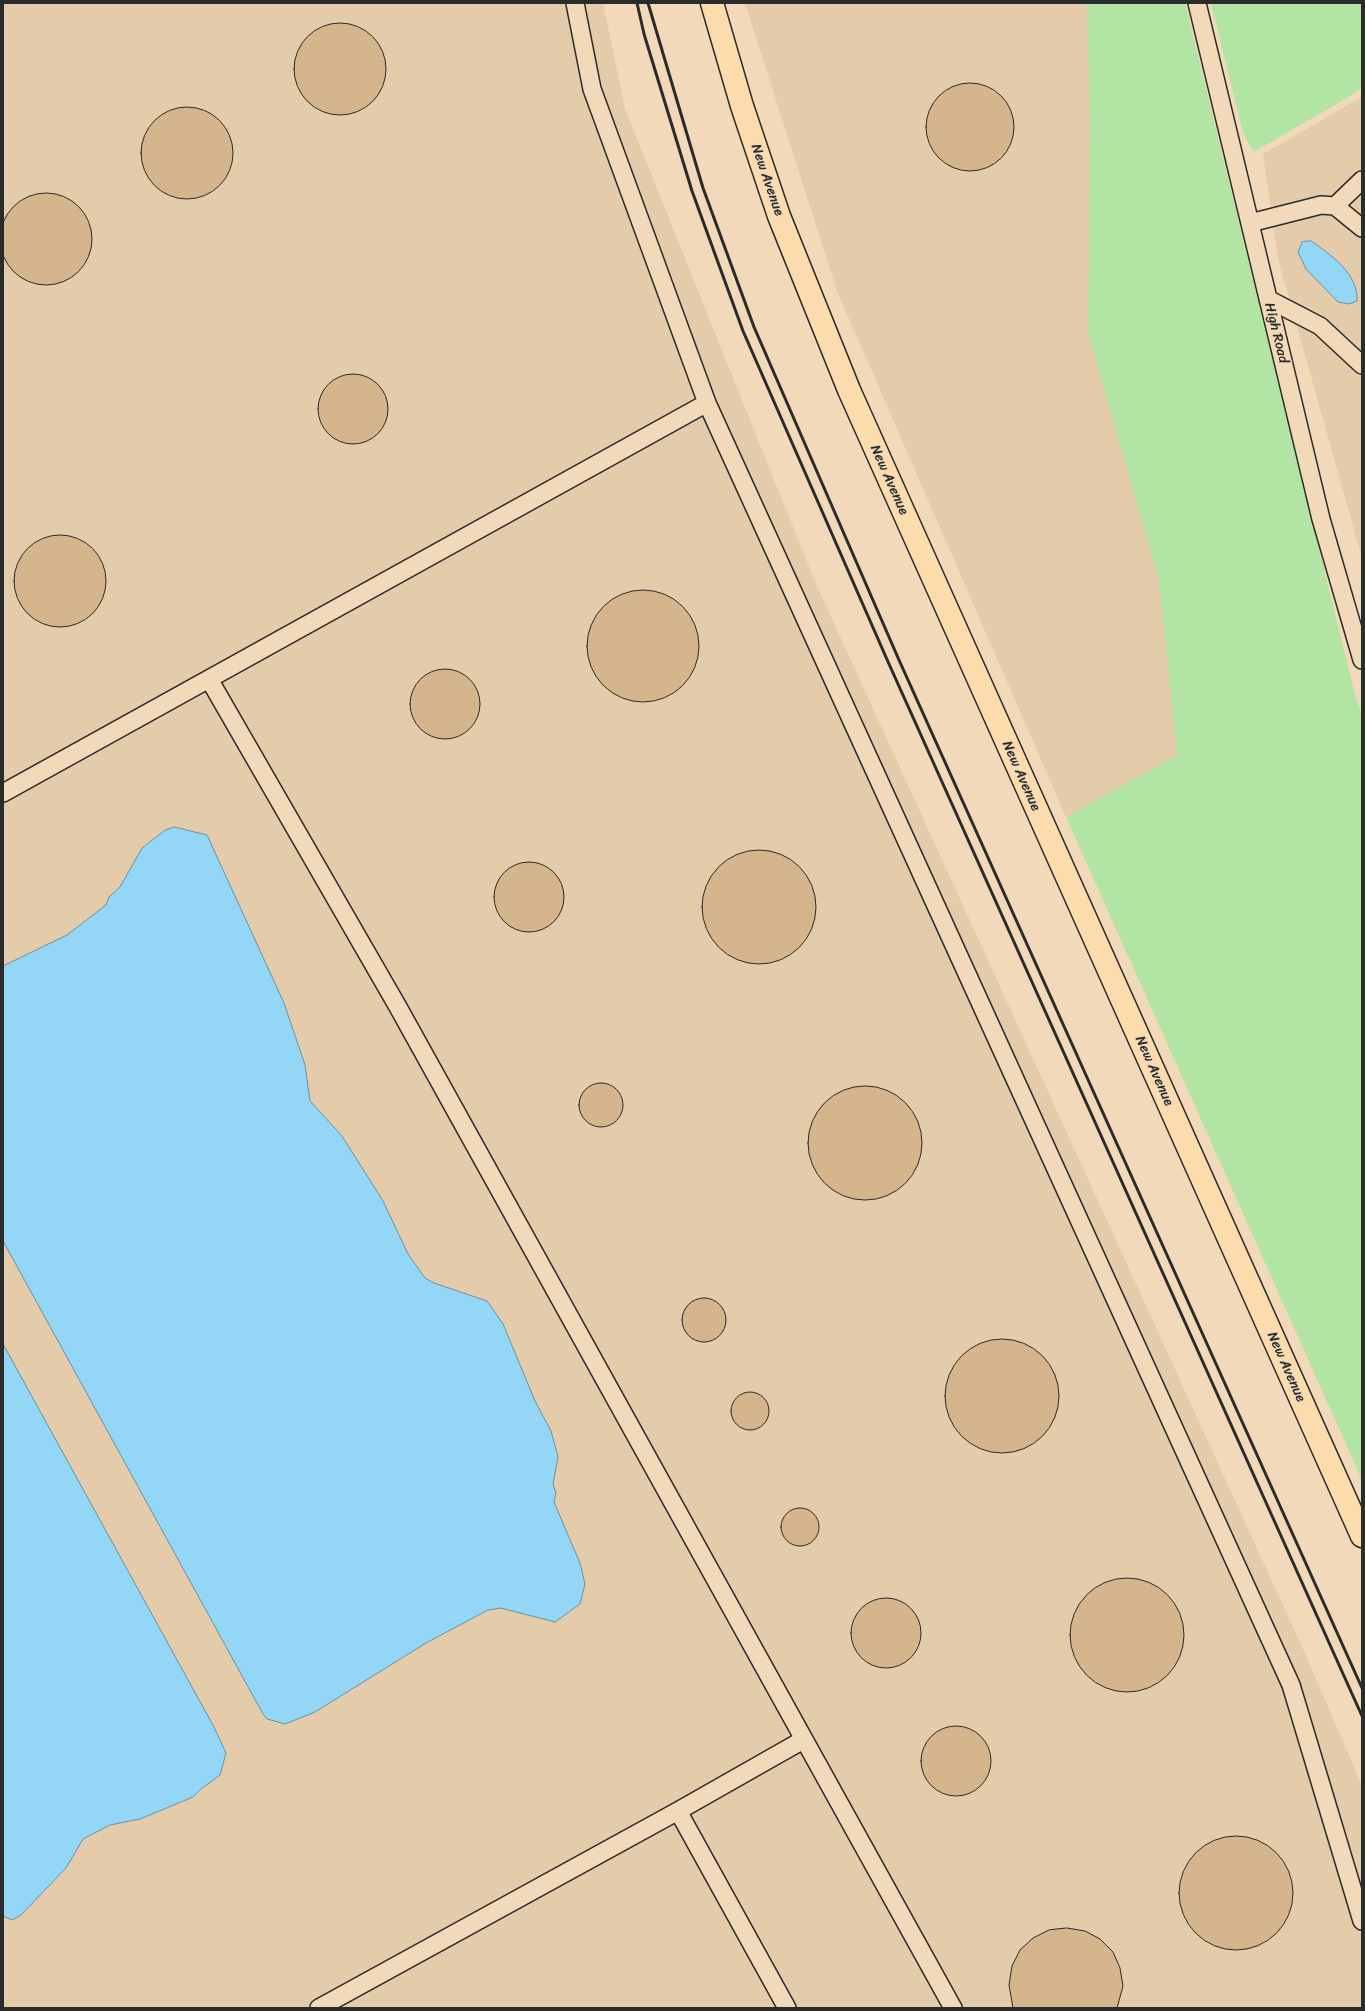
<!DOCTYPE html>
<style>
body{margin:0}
#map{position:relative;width:1365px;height:2011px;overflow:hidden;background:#f1d9b9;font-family:Sriracha,sans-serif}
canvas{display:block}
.frame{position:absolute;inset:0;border:4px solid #2b2b2b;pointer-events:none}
</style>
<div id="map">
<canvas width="1365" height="2011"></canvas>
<div class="frame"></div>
</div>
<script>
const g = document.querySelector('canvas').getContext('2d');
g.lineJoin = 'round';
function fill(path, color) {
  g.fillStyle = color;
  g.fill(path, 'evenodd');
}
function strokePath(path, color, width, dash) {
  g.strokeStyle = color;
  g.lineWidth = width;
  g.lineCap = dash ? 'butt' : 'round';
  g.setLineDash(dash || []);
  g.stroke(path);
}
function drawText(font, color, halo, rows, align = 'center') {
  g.font = font + ' Sriracha,sans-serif';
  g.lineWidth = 3;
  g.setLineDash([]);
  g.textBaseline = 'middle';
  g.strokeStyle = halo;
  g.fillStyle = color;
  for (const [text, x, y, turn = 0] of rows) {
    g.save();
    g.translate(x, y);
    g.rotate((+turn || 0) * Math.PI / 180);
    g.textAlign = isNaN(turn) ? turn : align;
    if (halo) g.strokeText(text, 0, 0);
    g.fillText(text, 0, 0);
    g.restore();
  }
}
fill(new Path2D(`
 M3,3h600l22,106 191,475 486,1063 60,138v223h-1359z
 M745,3h342l4,53 -3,277 71,247 18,175 -111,62 -229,-526z
 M1362,97v461l-84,-299 -15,-105z`), '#e4cba9');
fill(new Path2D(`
 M1087,3h98l169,688 8,25v764l-296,-663 111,-62 -18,-175 -71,-247 2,-210z
 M1211,3h151v86l-108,63 -11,-19z`), '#b2e4a4');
const water = new Path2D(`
 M1311,241c19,13 48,33 46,60l-8,3 -11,-2 -32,-33 -8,-17 4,-10z
 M174,827l33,8 77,168 21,62 5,36 32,35 41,65 25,53 17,24 9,5 53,18 16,23 32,77 16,30 7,26 -5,27 3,9 -2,9 26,61 5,21 -5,20 -25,18 -54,-14 -13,2 -62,33 -111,69 -30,12 -18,-5 -4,-5 -260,-473v-275l64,-31 39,-30 3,-8 11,-10 22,-39 22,-17z
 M3,1344l211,383 12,26 -6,22 -19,14 -8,8 -53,22 -30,6 -27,14 -17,29 -45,47 -9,5 -9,-4z`);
fill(water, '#93d6f5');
strokePath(water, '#6992a4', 1);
const building = new Path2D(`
 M294 69a46 46 0 1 1 92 0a46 46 0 1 1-92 0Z
 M926 127a44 44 0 1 1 88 0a44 44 0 1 1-88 0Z
 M141 153a46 46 0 1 1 92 0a46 46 0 1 1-92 0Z
 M0 239a46 46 0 1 1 92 0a46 46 0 1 1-92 0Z
 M318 409a35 35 0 1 1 70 0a35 35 0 1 1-70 0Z
 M14 581a46 46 0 1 1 92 0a46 46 0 1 1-92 0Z
 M587 646a56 56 0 1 1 112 0a56 56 0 1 1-112 0Z
 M410 704a35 35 0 1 1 70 0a35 35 0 1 1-70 0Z
 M702 907a57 57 0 1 1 114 0a57 57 0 1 1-114 0Z
 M494 897a35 35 0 1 1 70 0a35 35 0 1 1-70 0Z
 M579 1105a22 22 0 1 1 44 0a22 22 0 1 1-44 0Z
 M808 1143a57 57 0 1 1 114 0a57 57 0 1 1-114 0Z
 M682 1320a22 22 0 1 1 44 0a22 22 0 1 1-44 0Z
 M945 1396a57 57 0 1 1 114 0a57 57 0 1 1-114 0Z
 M731 1411a19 19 0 1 1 38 0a19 19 0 1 1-38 0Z
 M781 1527a19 19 0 1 1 38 0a19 19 0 1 1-38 0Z
 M1070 1635a57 57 0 1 1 114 0a57 57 0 1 1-114 0Z
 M851 1633a35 35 0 1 1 70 0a35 35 0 1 1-70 0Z
 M921 1761a35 35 0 1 1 70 0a35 35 0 1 1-70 0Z
 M1179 1893a57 57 0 1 1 114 0a57 57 0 1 1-114 0Z
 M1067,1928l18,3 15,8 13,13 7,16 3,18 -6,22h-104l-4,-23 3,-19 8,-16 13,-12 16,-8z`);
fill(building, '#d4b58c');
strokePath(building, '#2b2b2b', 1);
const minor = new Path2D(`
 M575,3l17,86 115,314 584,1282 71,236
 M1197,3l124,516 41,141
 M1335,206l27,-26
 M1250,223l71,-18 14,1 27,22
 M1268,299l52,27 42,39
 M209,679l189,328 555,1001
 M3,793l704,-390
 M678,1811l109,197
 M319,2008l359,-197 125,-71`);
const major = new Path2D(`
 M712,3l30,103 37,110 70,174 513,1146`);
strokePath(minor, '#2b2b2b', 20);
strokePath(major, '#2b2b2b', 25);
strokePath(minor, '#f1d9b9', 17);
strokePath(major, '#fcdcac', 22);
strokePath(new Path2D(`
 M637,3l7,31 48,157 51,140 146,333 473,1052
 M648,3l55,185 51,139 145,333 463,1028`), '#2b2b2b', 3);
drawText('14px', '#2b2b2b', '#f1d9b9', [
 ["New Avenue",767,180,71],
 ["High Road",1276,333,76],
 ["New Avenue",889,480,66],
 ["New Avenue",1021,776,66],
 ["New Avenue",1154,1071,66],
 ["New Avenue",1286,1367,66]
]);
</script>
